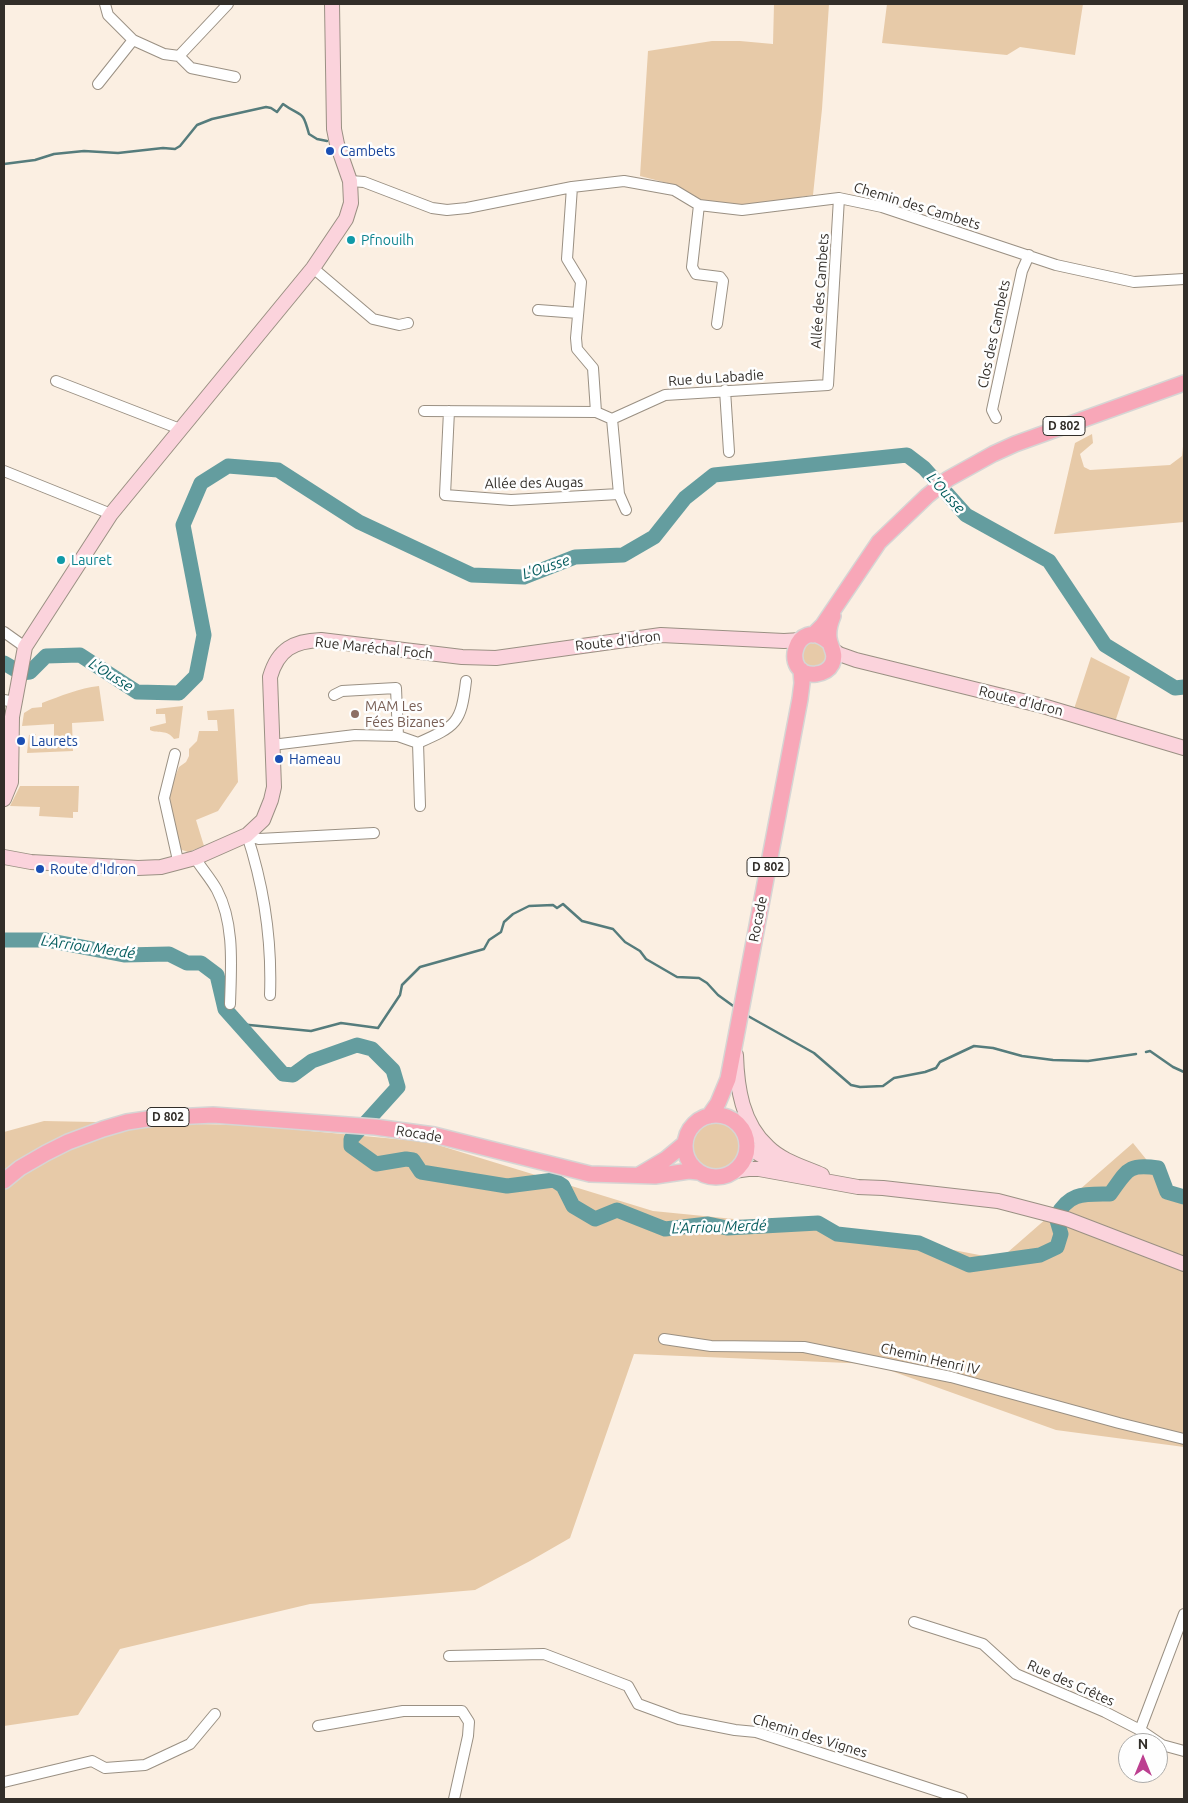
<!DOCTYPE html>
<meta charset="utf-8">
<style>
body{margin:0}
#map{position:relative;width:1188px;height:1803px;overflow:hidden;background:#fbefe2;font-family:Ubuntu,sans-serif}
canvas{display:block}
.frame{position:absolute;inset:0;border:5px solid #322e29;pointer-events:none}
.north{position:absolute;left:1118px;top:1733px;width:50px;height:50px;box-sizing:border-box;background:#fefefe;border:1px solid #acaba9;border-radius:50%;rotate:0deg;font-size:14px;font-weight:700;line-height:20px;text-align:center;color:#322e29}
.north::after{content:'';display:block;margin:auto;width:18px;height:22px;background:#bc4090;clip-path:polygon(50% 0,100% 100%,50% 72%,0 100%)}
</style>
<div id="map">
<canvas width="1188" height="1803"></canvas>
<div class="frame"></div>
<div class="north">N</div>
</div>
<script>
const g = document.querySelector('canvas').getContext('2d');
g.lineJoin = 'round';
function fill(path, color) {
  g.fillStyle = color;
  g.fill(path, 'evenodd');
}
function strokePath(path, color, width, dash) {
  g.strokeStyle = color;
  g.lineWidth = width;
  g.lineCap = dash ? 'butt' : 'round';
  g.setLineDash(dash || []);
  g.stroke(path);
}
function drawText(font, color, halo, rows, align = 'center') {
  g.font = font + ' Ubuntu,sans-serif';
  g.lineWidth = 5;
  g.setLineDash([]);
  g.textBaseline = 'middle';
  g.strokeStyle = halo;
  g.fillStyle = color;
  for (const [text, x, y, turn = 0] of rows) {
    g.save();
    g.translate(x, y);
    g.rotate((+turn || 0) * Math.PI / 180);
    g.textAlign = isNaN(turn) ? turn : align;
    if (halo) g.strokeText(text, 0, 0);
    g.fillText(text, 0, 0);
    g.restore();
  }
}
fill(new Path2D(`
 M774,4h55l-7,105 -9,86 -68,11 -48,-4 -26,-18 -31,-8 8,-125 64,-10h28l33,3z
 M887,4h196l-8,51 -55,-8 -13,8 -125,-12z
 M1092,434l1,9 -13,11 4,13 6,3 80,-5 12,-9 2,-19v85l-130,12 21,-91z
 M811,639l16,11v10l-7,8h-14l-9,-16z
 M1091,657l39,20 -15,45 -41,-13z
 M99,686l5,35 -32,2 1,28 -46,2 2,-18 7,-1v10l16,-1v-4l2,-1v-14l-32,2 2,-13 8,-5 10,-1v-4c19,-7 37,-15 57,-17z
 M183,706l-4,32 -5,1c-7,-10 -15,-5 -24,-9v-3l16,-4 -1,-9h-9v-5z
 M234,709l4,73 -20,29 -22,9 8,26 -16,6 -9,-3 -12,-53 12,-29 7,-5 3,-6v-7l8,-8 2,-10h19l-1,-11h-9l-1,-9z
 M20,786h59l-1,26h-5v6l-34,-2 1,-9 -30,-1z
 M689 1146a26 26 0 1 1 52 0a26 26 0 1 1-52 0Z
 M44,1121l202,4 182,17 225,69 202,20 145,28 133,-116 51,63v241l-128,-17 -184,-66 -238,-10 -64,184 -40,23 -55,29 -165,14 -190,45 -42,66 -74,11v-594z`), '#e7caa8');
strokePath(new Path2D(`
 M4,164l31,-4 19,-6 30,-3 34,2 45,-5 12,1 5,-3 17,-21 15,-6 54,-12 5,1 6,4 6,-8c19,14 19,4 26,30l8,5 10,2
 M748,1016l66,37 37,32 9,2 23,-1 11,-8 31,-6 11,-4 4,-6 34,-16 19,2 29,8 31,4 35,1 48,-7
 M239,1024l72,7 30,-8 37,5 22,-33 2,-10 18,-18 64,-18 5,-9 12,-8 3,-10 9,-8 16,-8 24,-1 4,3 6,-4 19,17 31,8 12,13 15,9 6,8 31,18 22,1 8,5 11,12 18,13
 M1146,1052l4,-1 23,16 11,5`), '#557c7c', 2.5);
strokePath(new Path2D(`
 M4,663l17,10 9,-1 16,-16 34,-1 57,37 42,1 17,-17 8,-41 -21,-110 18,-42 27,-17 50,4 81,52 113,53 52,2 51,-20 48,-2 31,-18 31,-39 29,-23 193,-20 17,13 42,47 83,46 56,84 70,43 9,-1
 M4,940h42l78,15 45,-1 18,9h14l16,12 8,34 58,65 10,1 19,-14 45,-16 15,4 21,21 5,17 -47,52v7l25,18 30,-5 7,1 8,12 86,14 47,-6 9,6 10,20 22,13 22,-9 48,19 43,-5 19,4 91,-5 19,11 82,9 50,22 71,-10 17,-8 4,-13 -5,-17c13,-25 28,-23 54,-23 17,-23 17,-31 48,-26l9,24 17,5`), '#649d9f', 15);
const street = new Path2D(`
 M105,4l3,11 25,25 31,14 15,2 49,-52
 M179,56l12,12 44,9
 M98,84l35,-44
 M350,181l14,1 68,26 15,2 20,-2 105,-21 52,-6 50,9 25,15 43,5 97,-12 43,9 174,58 78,17 50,-3
 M572,187l-5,72 14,23 -5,56 1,11 16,19 3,44 16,7 7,75 7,16
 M699,205l-7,62 4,7 24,3 3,4 -6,43
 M313,268l60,51 26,6 9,-2
 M538,310l40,3
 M56,381l124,48
 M725,390l4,62
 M424,411l172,1
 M449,411l-4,84 66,5 108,-6
 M996,418l-4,-8 30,-139 7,-16
 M612,419l53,-24 163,-10 11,-187
 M4,471l107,43
 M4,632l21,15
 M334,695l8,-4 54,-3 2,48
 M4,700l10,2
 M418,743l2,63
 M272,745l83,-10 43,1 20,7c38,-17 43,-19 48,-62
 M175,754l-11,44 13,58 3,6
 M247,835c17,52 25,106 23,160
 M247,835l12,4 115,-6
 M195,858c7,11 16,21 22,32 18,34 14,78 13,114
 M664,1339l47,7 93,1 147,30 168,46 65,16
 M914,1622l69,22 33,30 89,38 35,18 22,15 22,6
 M449,1656l95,-2 84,32 10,18 41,15 56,11 21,2 206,67
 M318,1726l85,-15h59l7,11 -1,14 -14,63
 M1140,1730l44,-116
 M4,1782l88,-21 13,7 40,-3 45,-21 25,-30`);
const secondary = new Path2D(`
 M833,650l6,4 17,6 187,46 141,42
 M4,799l7,-17 1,-65 13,-70 86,-133 202,-246 33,-49 5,-16 -1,-22 -13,-37 -3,-15 -2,-125
 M4,857l27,5 107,6 23,-1 19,-5 15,-4 52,-23 16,-15 8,-20 3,-13 -4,-110c8,-28 24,-36 51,-37l141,17 34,1 165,-23 123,6 17,-1
 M736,1055c1,33 6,68 32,92 14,14 36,20 54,28
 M747,1147l17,10 22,8
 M734,1171l14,-2h11l99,18 25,1 115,13 69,18 117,45`);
const primary = new Path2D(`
 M813,635l10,-10 56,-83 48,-46 21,-17 45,-25 22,-10 169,-61
 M829,642c-34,-29 -50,36 -13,32 7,-1 13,-4 16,-10 5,-11 -2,-16 -3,-26 -1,-8 1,-15 4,-22
 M685 1146a31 31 0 1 1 62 0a31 31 0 1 1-62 0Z
 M709,1116l9,-13 10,-24 72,-380 2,-16 -1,-13
 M639,1175l27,-16 18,-15
 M4,1181l16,-13 26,-15 22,-11 35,-13 24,-7 27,-4 59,-3 162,12 59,8 156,39 65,2 34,-5 9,1`);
strokePath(street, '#9a9083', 12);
strokePath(secondary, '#9a9083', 16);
strokePath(primary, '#d6d5d4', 18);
strokePath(street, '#fff', 10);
strokePath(secondary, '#fbd3dc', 14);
strokePath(primary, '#f8a7b8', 15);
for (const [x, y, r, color] of [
 [330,151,5,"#1a4fb4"],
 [351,240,5,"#0f9aa8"],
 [61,560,5,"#0f9aa8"],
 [355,714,5,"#8d6e63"],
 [21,741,5,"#1a4fb4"],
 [279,759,5,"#1a4fb4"],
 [40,869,5,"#1a4fb4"]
]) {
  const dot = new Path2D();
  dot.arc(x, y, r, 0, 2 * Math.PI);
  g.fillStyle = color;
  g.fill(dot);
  strokePath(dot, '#fefefe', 2);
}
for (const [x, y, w] of [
 [1064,426,42],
 [768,867,42],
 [168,1117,42]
]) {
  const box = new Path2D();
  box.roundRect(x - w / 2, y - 9.5, w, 19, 4);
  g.fillStyle = '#fefefe';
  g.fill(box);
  strokePath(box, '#322e29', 1);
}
drawText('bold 12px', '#322e29', null, [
 ["D 802",1064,426],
 ["D 802",768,867],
 ["D 802",168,1117]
]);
drawText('14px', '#164399', '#fefefe', [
 ["Cambets",340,151],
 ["Laurets",31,741],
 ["Hameau",289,759],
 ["Route d'Idron",50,869]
], 'left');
drawText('14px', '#322e29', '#fefefe', [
 ["Chemin des Cambets",917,206,17],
 ["Allée des Cambets",820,291,-86],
 ["Clos des Cambets",994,334,-78],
 ["Rue du Labadie",716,378,-4],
 ["Allée des Augas",534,483,-1],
 ["Route d'Idron",618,641,-7],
 ["Rue Maréchal Foch",374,648,6],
 ["Route d'Idron",1021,701,14],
 ["Rocade",758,919,-79],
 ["Rocade",419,1134,9],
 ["Chemin Henri IV",930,1359,13],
 ["Rue des Crêtes",1071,1683,24],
 ["Chemin des Vignes",810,1736,17]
]);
drawText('14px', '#0d838f', '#fefefe', [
 ["Pfnouilh",361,240],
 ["Lauret",71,560]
], 'left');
drawText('14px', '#785e54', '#fefefe', [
 ["MAM Les",365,706],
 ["Fées Bizanes",365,722]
], 'left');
drawText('italic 15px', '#035b5d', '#fefefe', [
 ["L'Ousse",946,493,48],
 ["L'Ousse",546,567,-18],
 ["L'Ousse",111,675,32],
 ["L'Arriou Merdé",88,947,8],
 ["L'Arriou Merdé",719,1227,-2]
]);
</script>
